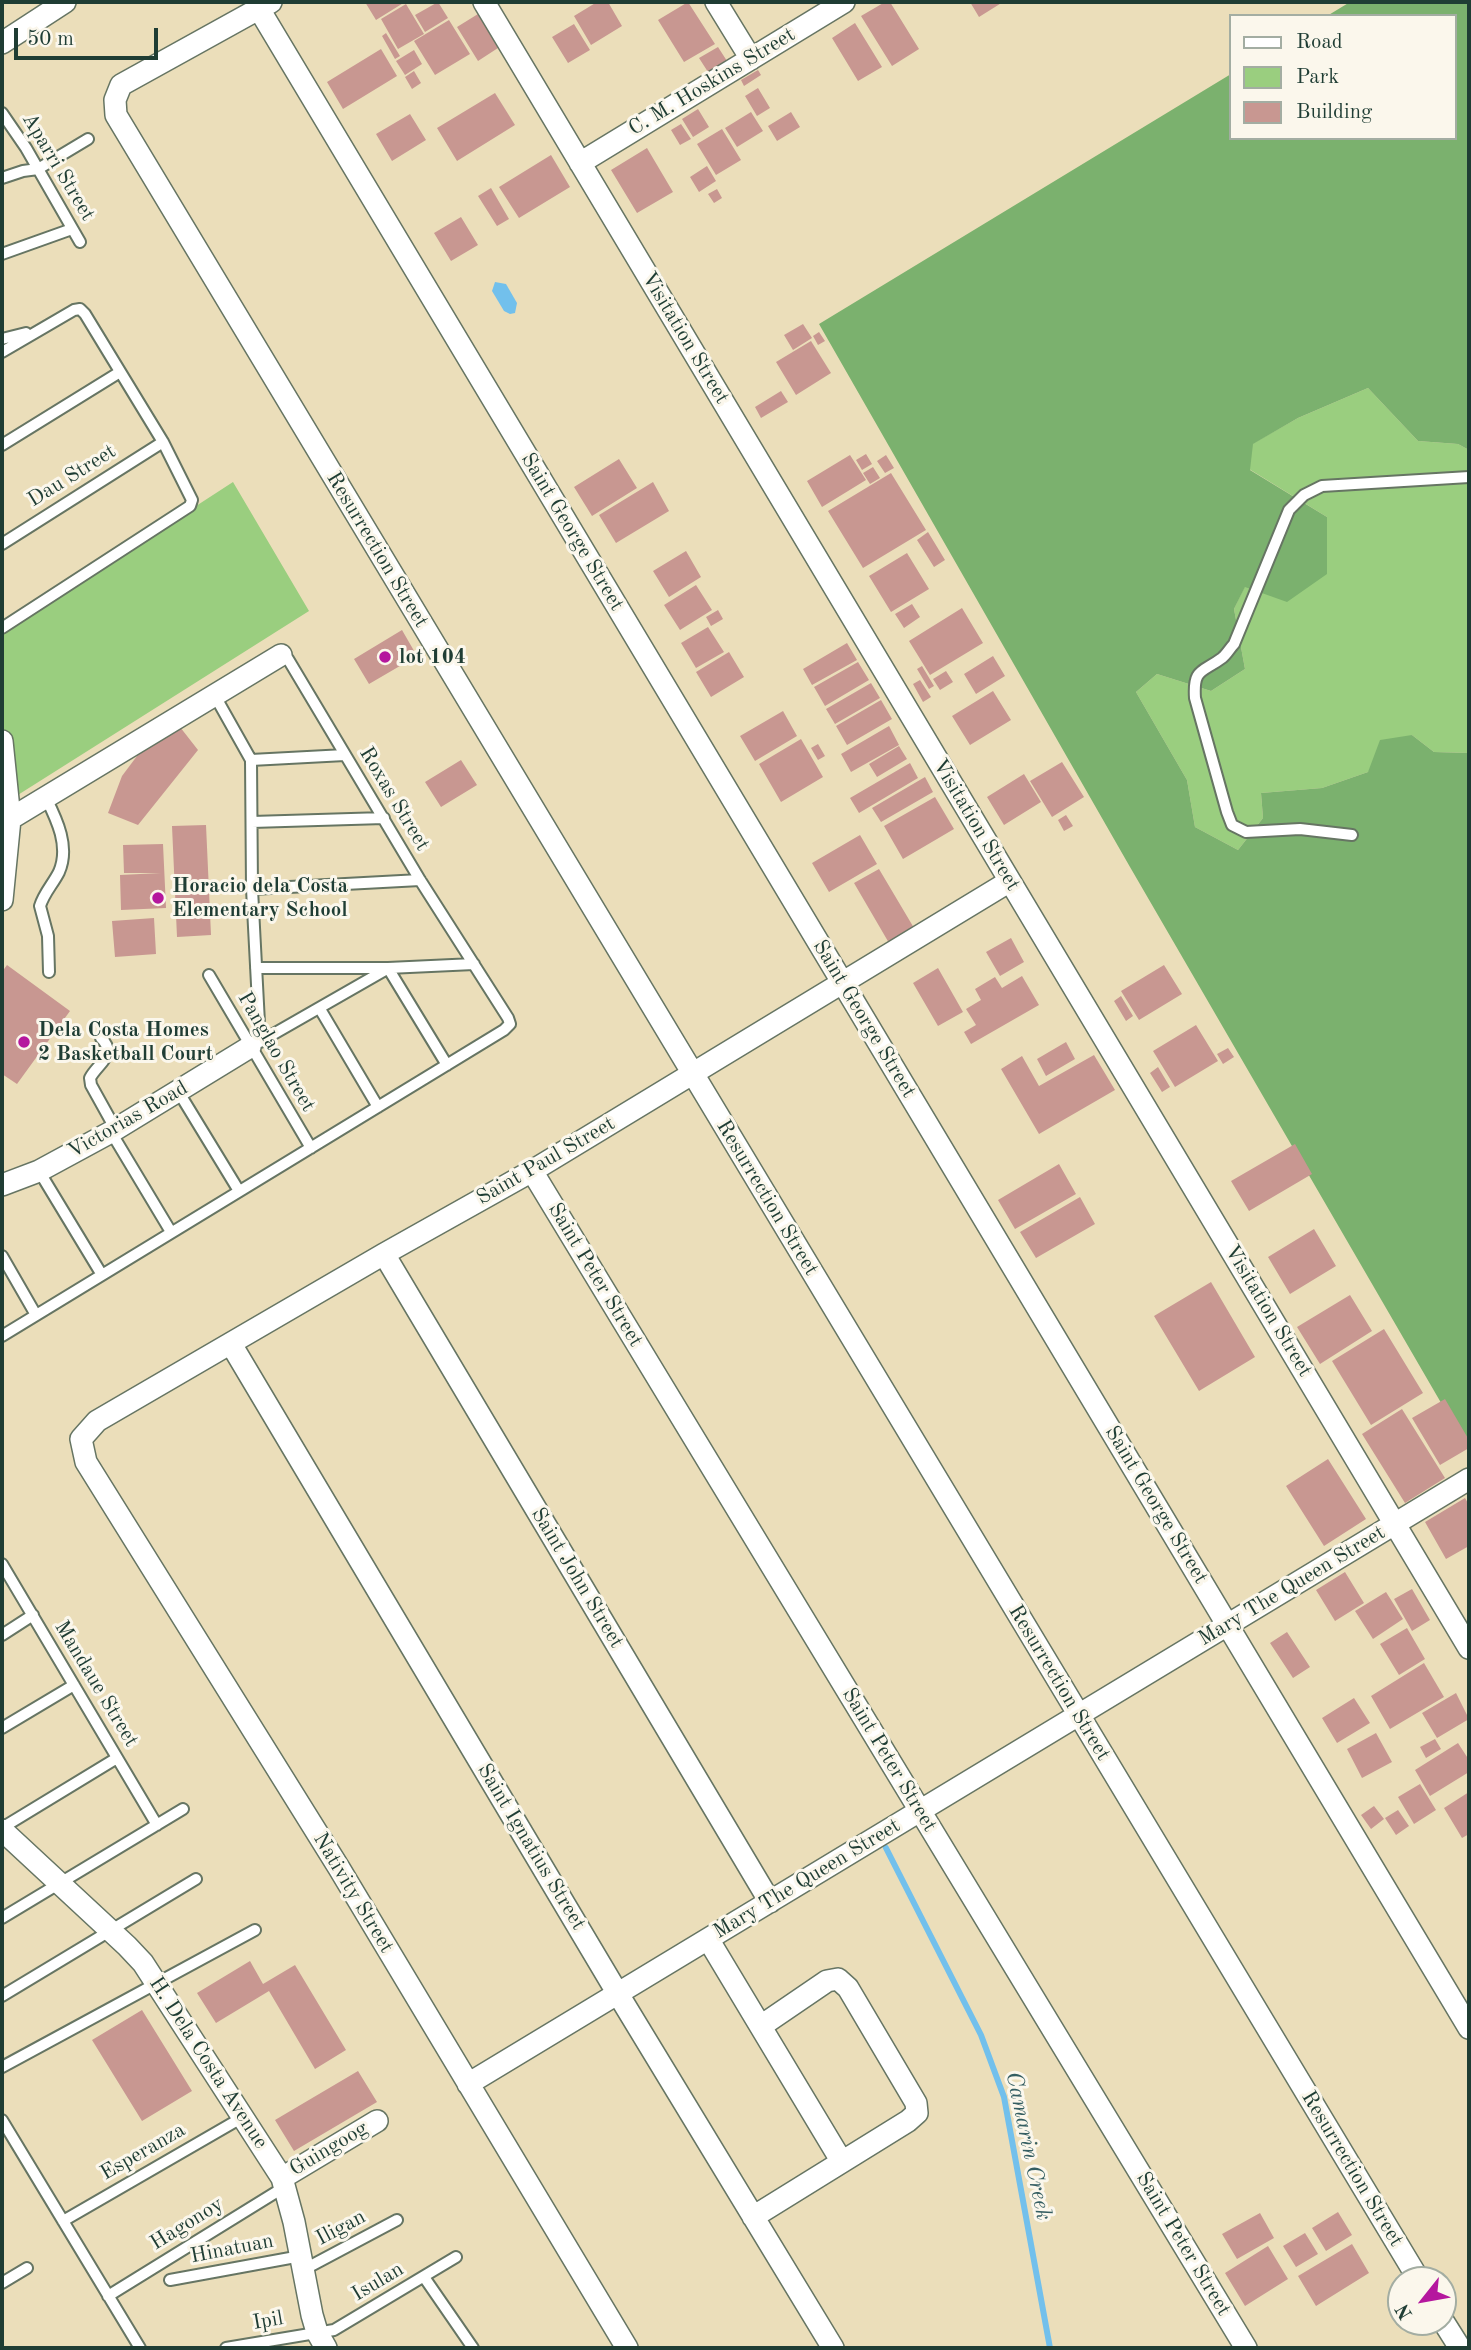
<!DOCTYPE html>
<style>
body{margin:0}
#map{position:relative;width:1471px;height:2350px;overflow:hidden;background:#ebdeba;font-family:"Old Standard TT",serif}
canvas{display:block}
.frame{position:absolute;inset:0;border:4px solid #1f3d34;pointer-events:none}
.legend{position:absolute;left:1229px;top:14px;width:228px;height:126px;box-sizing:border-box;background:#fbf7ec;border:2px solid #a3ada2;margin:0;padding:9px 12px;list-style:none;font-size:21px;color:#1f3d34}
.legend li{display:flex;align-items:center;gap:14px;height:35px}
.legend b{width:35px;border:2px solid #a3ada2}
.north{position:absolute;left:1387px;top:2266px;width:70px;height:70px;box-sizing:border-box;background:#fbf7ec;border:2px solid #a3ada2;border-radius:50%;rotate:239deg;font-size:19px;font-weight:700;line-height:28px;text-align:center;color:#1f3d34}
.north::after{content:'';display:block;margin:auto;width:24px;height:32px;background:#b5179e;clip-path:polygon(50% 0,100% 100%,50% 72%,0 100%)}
.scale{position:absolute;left:14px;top:28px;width:144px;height:32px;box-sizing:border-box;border:4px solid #1f3d34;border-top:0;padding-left:9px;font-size:21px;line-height:24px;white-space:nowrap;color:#1f3d34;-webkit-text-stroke:5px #fbf7ec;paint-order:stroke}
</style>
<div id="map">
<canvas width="1471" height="2350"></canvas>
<div class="frame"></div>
<ul class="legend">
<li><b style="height:9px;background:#fff"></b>Road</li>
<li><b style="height:19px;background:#9ace7f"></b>Park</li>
<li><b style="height:19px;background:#c89791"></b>Building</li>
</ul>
<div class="north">N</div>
<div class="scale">50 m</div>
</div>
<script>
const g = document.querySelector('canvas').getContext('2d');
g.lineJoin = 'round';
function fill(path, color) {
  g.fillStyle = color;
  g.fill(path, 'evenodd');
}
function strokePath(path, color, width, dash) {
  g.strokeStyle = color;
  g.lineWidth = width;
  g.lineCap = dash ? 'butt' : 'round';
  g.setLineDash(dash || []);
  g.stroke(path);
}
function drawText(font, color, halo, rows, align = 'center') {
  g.font = font + ' "Old Standard TT",serif';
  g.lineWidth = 6;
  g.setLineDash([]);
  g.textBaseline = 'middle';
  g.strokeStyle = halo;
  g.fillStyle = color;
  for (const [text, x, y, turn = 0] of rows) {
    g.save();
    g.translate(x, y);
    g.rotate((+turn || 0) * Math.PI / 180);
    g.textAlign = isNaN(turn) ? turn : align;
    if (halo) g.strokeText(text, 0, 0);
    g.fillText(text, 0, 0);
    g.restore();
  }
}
fill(new Path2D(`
 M1368,388l50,53 40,3 11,6v303l-35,-1 -22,-17 -44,37 -46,16 -61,5 2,25 -25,32 -43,-23 -8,-47 -51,-88 21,-18 54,17 34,-22 -11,-60 11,-23 82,-69 -78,-48 3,-25 46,-26z
 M233,482l76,129 -307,194v-173z`), '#9ace7f');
fill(new Path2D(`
 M1350,2h119v448l-11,-6 -40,-3 -50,-53 -70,30 -45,26 -3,26 77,47v57l-40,28 -42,-15 -11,22 11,60 -34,22 -54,-17 -21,18 51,88 8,47 43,23 25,-32 -2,-25 61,-5 46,-16 12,-32 32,-5 22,17 35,1v698l-339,-584 -311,-543 412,-250v64h224v-122h-128z`), '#7bb16e');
fill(new Path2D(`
 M495,282l11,2 11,19 -2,10 -5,1 -6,-3 -12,-20z`), '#72c0ec');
strokePath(new Path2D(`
 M886,1848l95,187 23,62 46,251`), '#72c0ec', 6);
fill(new Path2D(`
 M365,2h40l-29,18z
 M438,2l10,16 -23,14 -10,-17z
 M597,2h11l14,24 -31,19 -17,-29z
 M688,2l27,42 -31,18 -26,-42z
 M885,2h5l29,47 -27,17 -31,-50z
 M970,2h33l-24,15z
 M406,4l18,30 -26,15 -17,-30z
 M478,14l20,34 -20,13 -21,-34z
 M449,20l21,34 -35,21 -21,-34z
 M855,23l27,44 -24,14 -26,-43z
 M574,24l16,26 -22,13 -16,-26z
 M386,33l14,23 -5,3 -13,-23z
 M718,47l9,14 -19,11 -9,-14z
 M381,49l16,27 -54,33 -16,-27z
 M414,50l8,14 -17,11 -9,-14z
 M758,70l3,5 -17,11 -3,-6z
 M414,71l7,12 -9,6 -7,-12z
 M758,88l12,20 -13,8 -12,-20z
 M495,93l20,32 -58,36 -20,-33z
 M698,109l11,18 -16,10 -11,-18z
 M751,112l12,19 -26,16 -12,-19z
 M791,112l9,15 -23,14 -9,-15z
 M410,114l16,26 -34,21 -16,-27z
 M681,124l10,15 -11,6 -9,-15z
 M722,129l19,31 -25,15 -19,-31z
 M647,148l26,44 -36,21 -26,-43z
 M551,155l19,32 -51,31 -20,-31z
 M707,166l9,15 -17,11 -9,-15z
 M491,188l18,31 -12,7 -19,-30z
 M717,189l5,9 -8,5 -6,-9z
 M461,217l17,28 -27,16 -17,-28z
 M803,324l9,14 -19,12 -9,-15z
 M819,332l6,9 -7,4 -5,-9z
 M811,341l20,32 -35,22 -20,-33z
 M781,391l7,11 -27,16 -6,-11z
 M866,454l6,10 -10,6 -6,-10z
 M850,455l16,25 -44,27 -15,-26z
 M886,455l8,13 -9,5 -8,-12z
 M619,459l18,29 -45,28 -18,-29z
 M873,467l7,11 -10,6 -7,-11z
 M891,473l35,57 -63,38 -35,-57z
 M653,482l16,29 -53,32 -17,-28z
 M928,532l17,28 -11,7 -17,-27z
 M686,551l15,26 -32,20 -16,-26z
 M907,553l22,36 -38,23 -22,-36z
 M696,585l16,25 -32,20 -16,-25z
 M912,604l8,13 -16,11 -9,-14z
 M962,608l21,35 -53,32 -21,-34z
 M718,610l5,9 -12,7 -5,-9z
 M708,627l16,25 -28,16 -15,-25z
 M402,630l15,26 -48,28 -15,-25z
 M847,643l10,17 -45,25 -9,-16z
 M729,652l15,25 -33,20 -15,-25z
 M993,656l12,20 -29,18 -12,-20z
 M858,662l11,18 -44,26 -11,-19z
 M922,666l12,20 -5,3 -12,-20z
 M946,671l7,11 -13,8 -7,-11z
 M920,680l11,17 -8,5 -10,-18z
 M871,683l9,15 -45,26 -9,-15z
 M993,691l18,29 -41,25 -18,-29z
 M881,700l11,19 -45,26 -11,-19z
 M783,711l14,25 -42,25 -15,-25z
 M889,726l10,19 -48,27 -10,-18z
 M180,727l18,23 -60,75 -30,-12 14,-37 21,-28z
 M801,739l22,38 -42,25 -22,-38z
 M818,744l7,12 -7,4 -7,-12z
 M899,746l8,13 -30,18 -8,-13z
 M461,760l16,25 -36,22 -16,-25z
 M1062,762l22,35 -32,20 -22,-36z
 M910,763l8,15 -59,35 -9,-15z
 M1024,774l17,28 -37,23 -17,-28z
 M925,777l8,15 -52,30 -9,-14z
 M935,797l19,32 -51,30 -19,-33z
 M1066,815l7,11 -9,5 -6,-11z
 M206,825l5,110 -34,2 -5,-111z
 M860,835l17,29 -48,28 -17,-29z
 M163,844l3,64 -45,2 -1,-35 41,-2h-37l-1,-28z
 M879,869l35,59 -25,15 -35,-60z
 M154,918l2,36 -41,3 -3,-36z
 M1011,938l13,24 -24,14 -14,-24z
 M7,965l63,46 -53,73 -15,-10v-102z
 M1164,965l18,29 -43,26 -18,-29z
 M938,968l25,44 -25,14 -25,-43z
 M1022,976l17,29 -68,39 -7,-12 12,-7 -10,-16 15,-9 -6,-11 20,-12 7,11z
 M1121,996l12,20 -7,5 -12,-20z
 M1196,1025l22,36 -43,26 -22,-36z
 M1066,1042l9,17 -29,17 -9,-17z
 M1228,1048l6,9 -11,7 -6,-10z
 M1094,1055l21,35 -76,44 -38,-65 21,-13 17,30z
 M1158,1067l12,20 -8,5 -12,-19z
 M1295,1144l17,30 -63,37 -18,-30z
 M1059,1164l17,30 -61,35 -17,-29z
 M1080,1197l15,27 -59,34 -16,-26z
 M1314,1229l22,37 -46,28 -22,-37z
 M1211,1282l44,75 -56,34 -45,-75z
 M1350,1295l22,36 -52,33 -23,-37z
 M1384,1329l39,64 -52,32 -39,-64z
 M1445,1399l24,41v8l-29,17 -28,-47z
 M1402,1409l43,69 -40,25 -43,-69z
 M1328,1459l38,60 -42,27 -38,-60z
 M1465,1498l4,7v41l-23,13 -21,-37z
 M1345,1572l19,31 -29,18 -19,-31z
 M1412,1589l18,31 -18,11 -18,-32z
 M1386,1592l17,27 -30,20 -18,-28z
 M1407,1628l18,31 -26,16 -19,-31z
 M1287,1632l23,35 -17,11 -23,-35z
 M1424,1663l20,34 -54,32 -19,-33z
 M1456,1693l13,26 -32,19 -15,-25z
 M1354,1698l16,25 -33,20 -15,-25z
 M1376,1733l16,29 -30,16 -15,-29z
 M1435,1739l6,10 -15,9 -6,-11z
 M1458,1743l11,17v12l-39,24 -15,-26z
 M1420,1784l16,26 -22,14 -16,-27z
 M1469,1792v42l-7,4 -18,-30z
 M1374,1806l10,13 -13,10 -10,-14z
 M1398,1810l11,16 -13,9 -11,-17z
 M250,1961l13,23 32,-19 51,85 -31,19 -46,-78 -53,32 -19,-30z
 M142,2010l50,81 -50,30 -50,-81z
 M358,2071l19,31 -83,49 -19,-31z
 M1338,2212l14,23 -26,16 -14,-23z
 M1260,2213l14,25 -37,21 -15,-25z
 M1305,2233l13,21 -22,13 -13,-21z
 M1352,2244l17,29 -53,33 -18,-30z
 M1268,2246l20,33 -43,27 -20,-33z`), '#c89791');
const lane = new Path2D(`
 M2,113l24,35 54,94
 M2,178l21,-7 15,-2 50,-30
 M2,254l70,-25
 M2,339l24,-6
 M2,352l72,-42 6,-1 5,5 78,128 29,58 -2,6 -188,122
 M2,445l118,-73
 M2,544l161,-102
 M215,696l36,64 1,129 8,153
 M251,760l94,-5
 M46,798c11,22 24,49 13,74 -6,12 -15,21 -19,34l8,30 1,36
 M252,822l132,-4
 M1352,835l-52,-6 -54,3 -14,-7 -5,-13 -32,-114c-2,-30 7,-25 27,-40 5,-4 8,-10 12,-14l55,-134 15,-15 18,-9 147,-9
 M252,889l168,-9
 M256,968h132l86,-4
 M388,968l59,97
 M209,975l102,173
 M320,1009l58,98
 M101,1038c17,17 -3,25 -11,40l1,7 25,45
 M256,1044l131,-75
 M178,1091l61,100
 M111,1132l60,100
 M39,1171l63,104
 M2,1256l34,59
 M2,1336l502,-306 6,-6 -2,-6 -88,-138 -132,-221 -7,-4
 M2,1564l155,261
 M2,1635l31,-20
 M2,1728l72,-43
 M2,1828l115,-70
 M2,1918l181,-109
 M2,1996l194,-117
 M2,2067l253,-137
 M2,2120l138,228
 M63,2221l180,-104
 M303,2270l94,-50
 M424,2277l49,71
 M170,2280l131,-24
 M2,2283l25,-15
 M108,2296l178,-110
 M226,2348l108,-18 122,-73`);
const street = new Path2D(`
 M271,2l-150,83 -6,15 1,15 1303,2165
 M484,2l985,1646
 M716,2l35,57
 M259,9l1210,2019
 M2,43l63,-41
 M580,163l264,-161
 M2,741l8,78 -8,81
 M10,819l271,-164
 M532,1171l714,1177
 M2,1185l37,-14 72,-39 139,-85
 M384,1254l386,648
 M231,1344l387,650 215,354
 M2,1830l125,116 16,17 139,215 12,44 18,93 5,17 9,16
 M708,1939l134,223
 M468,2084l1001,-605
 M282,2178l95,-57
 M753,2217l155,-96 9,-8 -1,-10 -68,-115 -10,-9 -11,2 -66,45
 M1443,2321l17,27
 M627,2348l-288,-480 -253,-406 -5,-23 16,-18 287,-167 148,-83 478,-290`);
strokePath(lane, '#667563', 14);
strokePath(street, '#667563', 24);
strokePath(lane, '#fff', 10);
strokePath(street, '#fff', 21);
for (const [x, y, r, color] of [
 [385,657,7,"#b5179e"],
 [158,898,7,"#b5179e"],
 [24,1042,7,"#b5179e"]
]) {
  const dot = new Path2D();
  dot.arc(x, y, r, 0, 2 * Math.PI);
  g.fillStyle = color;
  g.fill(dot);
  strokePath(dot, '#fbf7ec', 2.5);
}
drawText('21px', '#1f3d34', '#fbf7ec', [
 ["C. M. Hoskins Street",712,82,-31],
 ["Aparri Street",58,167,59],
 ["Visitation Street",685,338,59],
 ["Dau Street",72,476,-32],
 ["Saint George Street",572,532,59],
 ["Resurrection Street",377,550,59],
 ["Roxas Street",394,799,59],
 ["Visitation Street",976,825,59],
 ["Saint George Street",864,1019,59],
 ["Panglao Street",276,1052,60],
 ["Victorias Road",128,1120,-30],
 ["Saint Paul Street",546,1161,-30],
 ["Resurrection Street",767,1198,59],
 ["Saint Peter Street",595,1275,59],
 ["Visitation Street",1268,1311,59],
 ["Saint George Street",1156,1505,59],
 ["Saint John Street",577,1578,59],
 ["Mary The Queen Street",1292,1586,-31],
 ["Resurrection Street",1059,1683,59],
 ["Mandaue Street",96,1684,59],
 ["Saint Peter Street",889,1760,59],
 ["Saint Ignatius Street",531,1847,59],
 ["Mary The Queen Street",807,1879,-31],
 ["Nativity Street",353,1893,59],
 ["H. Dela Costa Avenue",208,2063,57],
 ["Guingoog",329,2149,-31],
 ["Esperanza",143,2152,-30],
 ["Resurrection Street",1352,2169,59],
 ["Hagonoy",187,2224,-32],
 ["Iligan",341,2228,-28],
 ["Saint Peter Street",1183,2244,59],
 ["Hinatuan",232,2249,-11],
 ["Isulan",378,2282,-31],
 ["Ipil",268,2321,-10]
]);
drawText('bold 21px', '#1f3d34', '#fbf7ec', [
 ["lot 104",399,657],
 ["Horacio dela Costa",172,886],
 ["Elementary School",172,910],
 ["Dela Costa Homes",38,1030],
 ["2 Basketball Court",38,1054]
], 'left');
drawText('italic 23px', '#345e62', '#fbf7ec', [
 ["Camarin Creek",1028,2146,78]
]);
</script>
